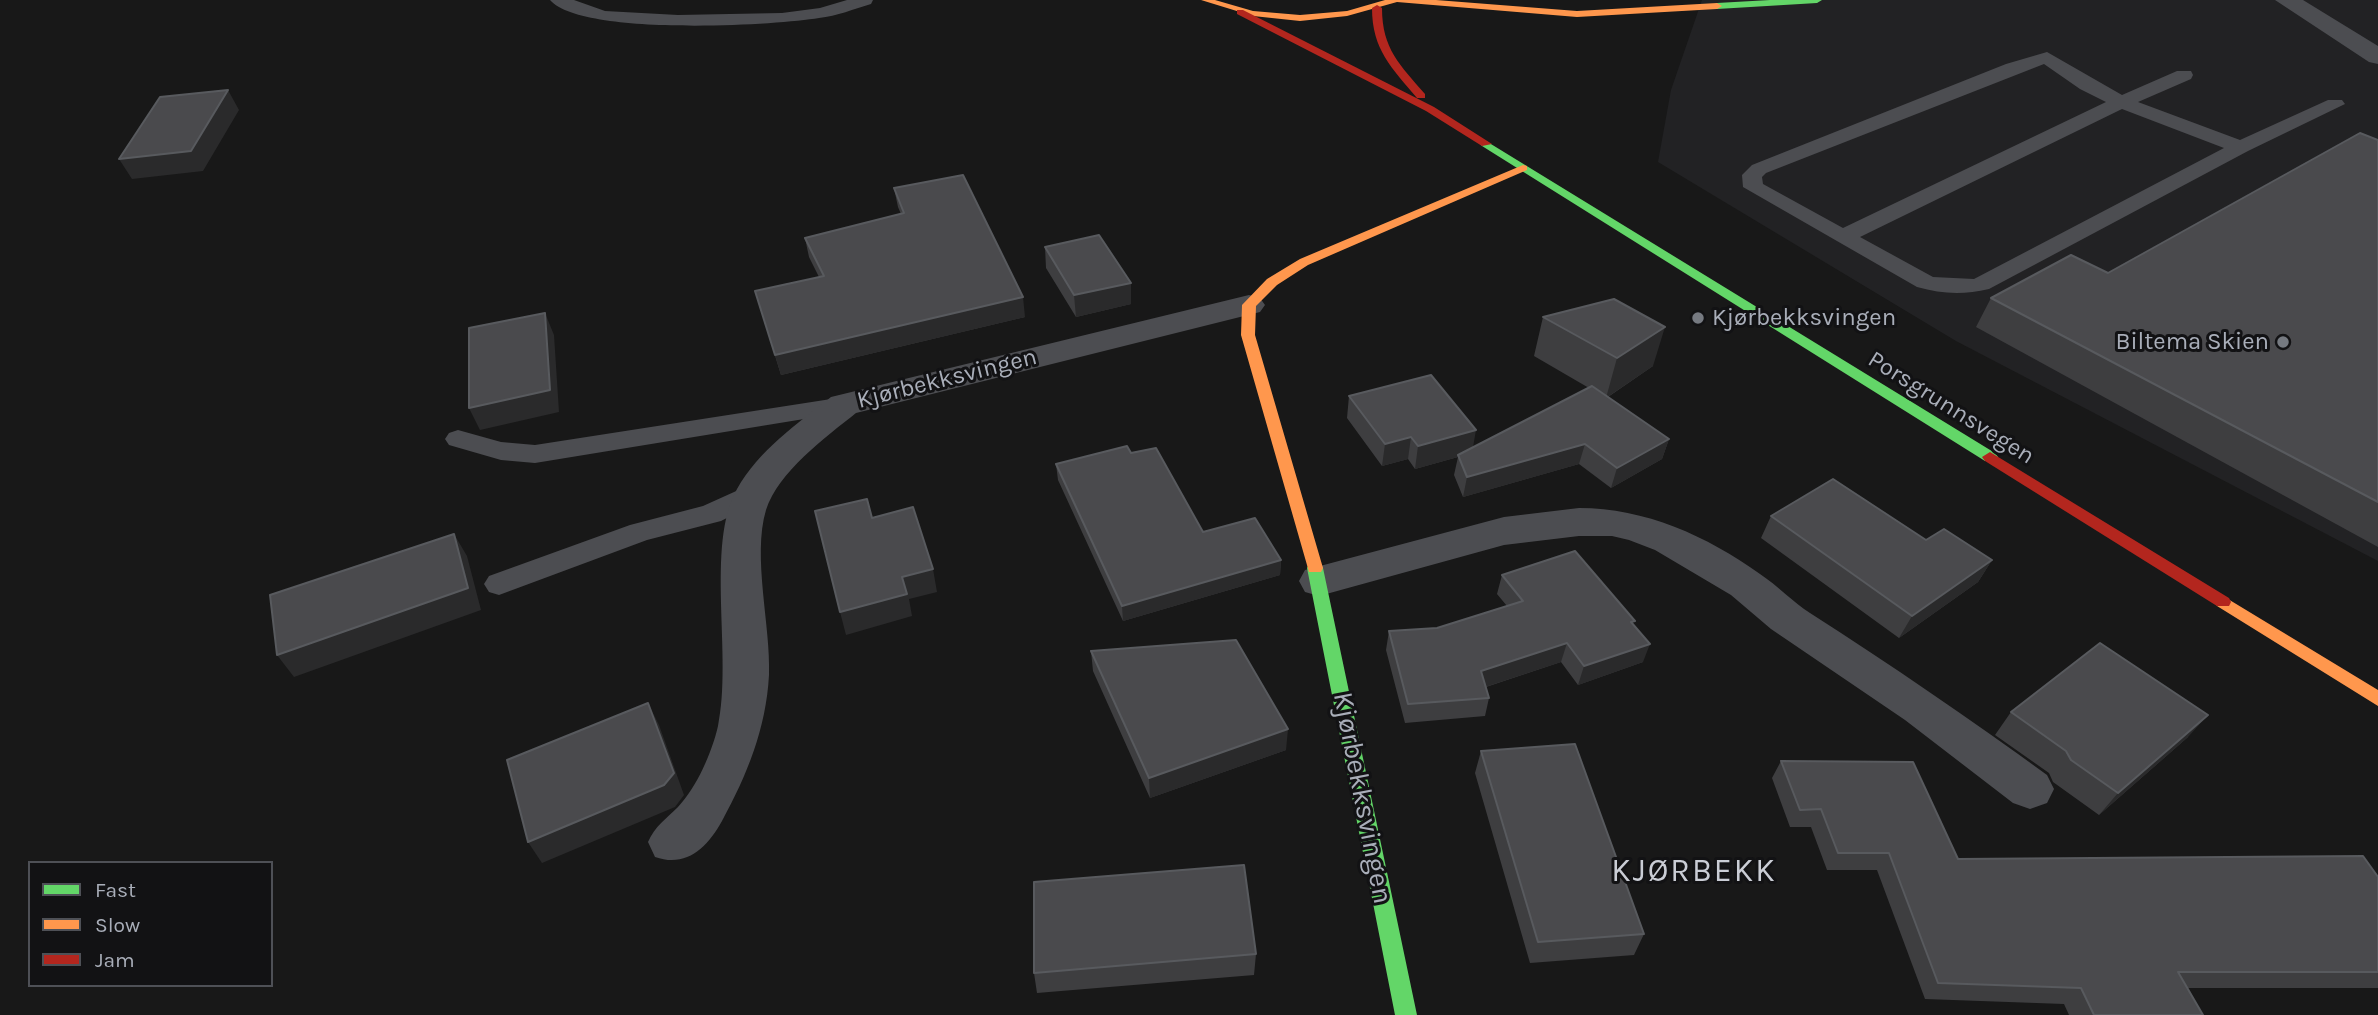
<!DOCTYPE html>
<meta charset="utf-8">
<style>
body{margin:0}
#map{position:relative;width:2378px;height:1015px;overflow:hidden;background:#181818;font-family:Karla,sans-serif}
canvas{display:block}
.legend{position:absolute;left:28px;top:861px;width:245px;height:126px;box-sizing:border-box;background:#121214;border:2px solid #4e5056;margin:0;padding:9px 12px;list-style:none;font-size:21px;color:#a9aeb9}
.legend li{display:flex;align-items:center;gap:14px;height:35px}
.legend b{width:35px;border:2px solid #4e5056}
</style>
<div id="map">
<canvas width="2378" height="1015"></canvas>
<ul class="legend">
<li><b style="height:9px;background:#63d668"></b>Fast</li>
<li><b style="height:9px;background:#ff974d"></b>Slow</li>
<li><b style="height:9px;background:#b3261e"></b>Jam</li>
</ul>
</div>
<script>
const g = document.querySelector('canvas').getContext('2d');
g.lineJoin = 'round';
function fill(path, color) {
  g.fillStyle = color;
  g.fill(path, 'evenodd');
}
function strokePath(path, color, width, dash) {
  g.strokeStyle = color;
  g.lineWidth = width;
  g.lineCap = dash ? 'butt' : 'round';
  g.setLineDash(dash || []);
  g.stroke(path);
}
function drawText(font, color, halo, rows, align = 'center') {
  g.font = font + ' Karla,sans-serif';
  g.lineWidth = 6;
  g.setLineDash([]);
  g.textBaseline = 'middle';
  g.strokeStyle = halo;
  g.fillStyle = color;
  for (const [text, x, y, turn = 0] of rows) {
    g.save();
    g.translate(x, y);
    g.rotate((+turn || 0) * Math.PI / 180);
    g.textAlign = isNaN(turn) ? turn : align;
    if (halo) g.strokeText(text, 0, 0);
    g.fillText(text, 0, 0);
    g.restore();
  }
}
fill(new Path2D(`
 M1702,0h676v561l-422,-220 -298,-179 13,-72z`), '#222224');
fill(new Path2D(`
 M550,0h24l31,11 73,4 104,-2 38,-5 27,-8h26l-2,4c-17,5 -34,12 -52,14 -48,8 -238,18 -269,-18z
 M2047,52l75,43 55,-24h14l2,4 -2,4 -53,23 102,38 88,-40h14l3,4 -97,47 -259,138c-26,6 -47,5 -72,-2l-174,-100 -1,-12 10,-10 254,-101zM2044,64l36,25 26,13 -263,126 -80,-44 -1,-7 4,-4zM2122,109l102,39 -250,131 -41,-2 -73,-40z
 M844,397l9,2 4,6 -4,6 -318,52 -34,-3 -52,-15 -4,-6 4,-6 9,-3 43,12 34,3z
 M754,483l10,2 4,7 -4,7 -43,22 -74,19 -148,55 -10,-3 -5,-8 5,-8 141,-51 73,-19z`), '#4c4d51');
fill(new Path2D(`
 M2275,0h28l75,46v18l-9,-2z
 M1249,295l11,3 5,7 -5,7 -404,101c-30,24 -78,59 -90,97 -14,47 5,116 3,165 -3,54 -22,100 -47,146 -15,27 -36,47 -67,36l-7,-15c7,-16 18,-23 30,-35 19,-20 34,-55 40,-81 15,-69 -13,-181 19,-237 21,-38 61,-66 94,-92z
 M1579,508c66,0 128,28 181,66 18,12 33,28 50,39 81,52 159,105 237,162l7,14 -7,14 -17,6 -17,-6 -108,-83 -134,-91 -40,-34 -76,-45 -26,-10 -17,-4h-33l-75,9 -185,51 -14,-4 -6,-11 6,-11 199,-53z`), '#4c4d51');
fill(new Path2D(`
 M1770,0h52l-5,3 -100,6 -5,-3 5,-3z
 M1486,141l509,312 3,4 -3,4h-10l-503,-315 -2,-2z
 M1315,562l6,2 2,4 94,447h-22l-88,-447 2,-4z`), '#63d668');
fill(new Path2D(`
 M1201,0h14l38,11 47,4 47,-4 38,-11h51l141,11 140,-8 5,3 -5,3 -140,8 -180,-15 -50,14 -47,5 -47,-5z
 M1523,165l4,1v4l-219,95 -31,20 -21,21 -1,29 68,233 -2,4h-12l-68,-237 1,-30 25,-26 33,-20z
 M2223,596l155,94v16l-161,-100 -2,-4 2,-4z`), '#ff974d');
fill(new Path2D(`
 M1377,5l5,3c0,41 18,57 43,86v4h-8c-25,-30 -45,-48 -45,-90z
 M1237,10h6l191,97 58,37 -10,2 -56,-35 -189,-97z
 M1990,452l239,146 2,4 -2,4h-12l-232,-145 -3,-4z`), '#b3261e');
fill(new Path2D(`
 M2378,140v407l-402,-220 15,-29 117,-25z
 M894,188l131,129 -244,58 -26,-84 64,-14 -10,-20 -4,-19 96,-24 -3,-7z
 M1045,247l86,57 -55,13 -30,-49z
 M1543,317l110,49 -45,31 61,42 -7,20 -51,29 -32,-24 -116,33 -9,-22 4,-18 -43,12 -7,-10 -26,7 -35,-48 2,-22 124,52 116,-60 -55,-32z
 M1131,453l72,79 78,28 -1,15 -157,46 -65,-141 -2,-16z
 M1771,516l155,24 66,20 -14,22 -79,56 -138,-100z
 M1502,575l131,50 10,37 -65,23 -17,-23 -75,25 3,11 -4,18 -80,7 -19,-73 3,-19 48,-3 70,-22 -10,-12z
 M1091,651l195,99 -136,48 -57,-127z
 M2011,712l177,25 -89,78 -46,-33 -4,-9 -54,-38z
 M1481,751l163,183 -10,21 -104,8 -55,-190z
 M1781,761l177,98 420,18v111h-191l15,27h-133l-5,-11 -139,-5 -48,-129h-50l-16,-43h-21l-18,-49z
 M1256,954l-2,21 -217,18 -3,-20z`), '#3e3e40');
fill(new Path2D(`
 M228,90l11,20 -36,61 -71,8 -13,-20z
 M1131,283v21l-55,13 -2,-22z
 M1023,297l2,20 -244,58 -6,-20z
 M545,313l9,22 5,77 -79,18 -11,-22z
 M1665,327l-12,39 -47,32 11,-40z
 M1476,430l-4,23 -57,16 3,-23z
 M1411,437l-3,22 -26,7 3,-22z
 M1669,439l-7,20 -51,29 6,-20z
 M1585,444l-6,20 -116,33 4,-20z
 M454,534l13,22 14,54 -187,67 -17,-22z
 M1281,560l-1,15 -157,46 -1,-15z
 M1992,560l-14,22 -79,56 13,-22z
 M933,569l4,23 -28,7 3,17 -66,19 -6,-23 62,-35z
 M1567,643l-6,19 -85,28 5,-19z
 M1650,644l-7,18 -65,23 6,-19z
 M648,703l11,22 25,70 -9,12 -133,56 -14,-21z
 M2208,715l-20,22 -89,78 19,-22z
 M1288,729l-2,21 -136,48 -1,-20z`), '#2a2a2b');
const building = new Path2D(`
 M228,90l-37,61 -72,8 41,-62z
 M2360,133l18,7v362l-387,-204 80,-43 37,18z
 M963,175l60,122 -248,58 -20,-64 69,-15 -19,-38 99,-25 -10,-25z
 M1099,235l32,48 -57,12 -29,-48z
 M1614,299l51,28 -48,31 -74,-41z
 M545,313l5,77 -81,18v-80z
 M1431,375l45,55 -58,16 -7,-9 -26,7 -36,-48z
 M1592,386l77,53 -52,29 -32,-24 -118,33 -9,-22z
 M1127,446l4,7 25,-5 47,84 52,-14 26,42 -159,46 -66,-142z
 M1833,479l93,61 18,-11 48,31 -80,56 -141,-100z
 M867,499l5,19 41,-11 20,62 -31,8 5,17 -67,18 -25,-101z
 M454,534l14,54 -191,67 -7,-60z
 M1575,551l60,70 -4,1 19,22 -66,22 -17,-23 -86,28 8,27 -81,6 -19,-73 48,-3 86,-27 -21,-26z
 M1236,640l52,89 -139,49 -58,-127z
 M2100,643l108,72 -90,78 -47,-33 -5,-9 -55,-39z
 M648,703l26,70 -10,12 -136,57 -21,-82z
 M1575,744l69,190 -106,8 -57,-191z
 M1781,761l132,1 45,97 405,-3 15,21v95h-200l25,43h-109l-13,-27 -143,-5 -49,-130h-51l-17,-44 -21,1z
 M1244,865l12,89 -222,19v-91z`);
fill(building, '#4a4a4d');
strokePath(building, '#585a5e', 2);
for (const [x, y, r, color] of [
 [1698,318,7,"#767a81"],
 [2283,342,7,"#767a81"]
]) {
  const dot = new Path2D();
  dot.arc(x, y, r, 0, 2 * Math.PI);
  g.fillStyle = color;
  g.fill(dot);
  strokePath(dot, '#121214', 2.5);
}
drawText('24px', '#a9aeb9', '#121214', [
 ["Kjørbekksvingen",1712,318],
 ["Biltema Skien",2269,342,"right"]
], 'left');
drawText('24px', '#a9aeb9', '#121214', [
 ["Kjørbekksvingen",947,379,-14],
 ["Porsgrunnsvegen",1951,408,32]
]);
drawText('28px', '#a9aeb9', '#121214', [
 ["Kjørbekksvingen",1362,798,79]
]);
g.letterSpacing = '2px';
drawText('32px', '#cacdd5', '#121214', [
 ["KJØRBEKK",1694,872]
]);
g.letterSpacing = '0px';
</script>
